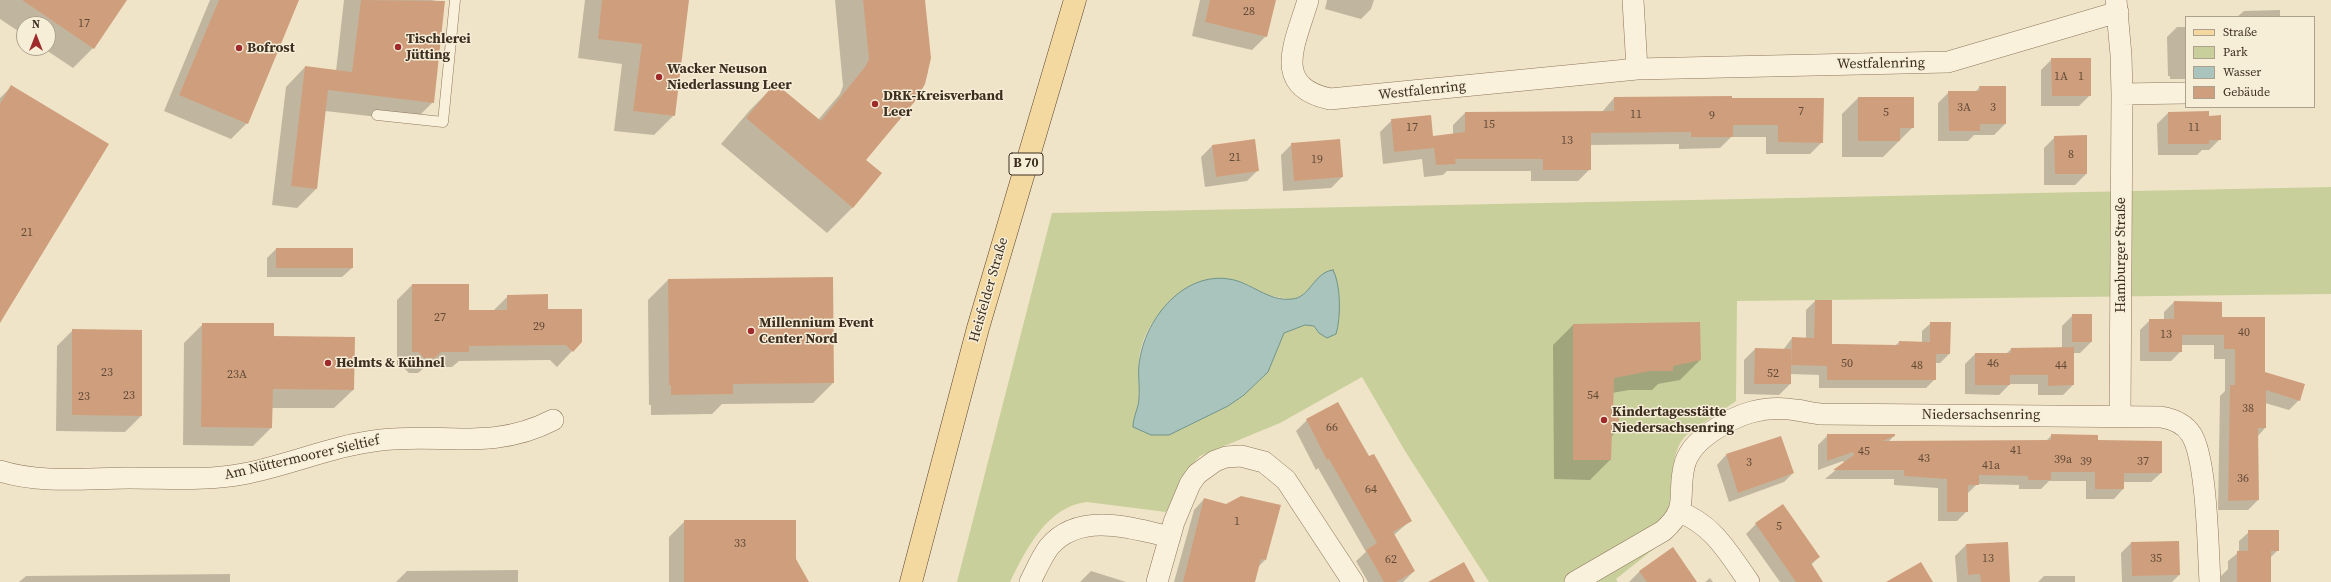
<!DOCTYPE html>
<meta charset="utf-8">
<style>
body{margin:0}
#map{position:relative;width:2331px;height:582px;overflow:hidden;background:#f0e4c8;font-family:"Source Serif 4",serif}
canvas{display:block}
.legend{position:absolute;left:2185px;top:16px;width:130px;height:92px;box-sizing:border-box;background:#f7eed8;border:1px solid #ada18e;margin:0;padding:5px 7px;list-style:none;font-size:12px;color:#3d2e20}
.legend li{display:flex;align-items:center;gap:8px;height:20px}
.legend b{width:20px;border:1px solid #ada18e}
.north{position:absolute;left:16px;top:16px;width:40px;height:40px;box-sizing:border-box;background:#f7eed8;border:1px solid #ada18e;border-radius:50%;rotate:0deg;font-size:11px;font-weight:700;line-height:16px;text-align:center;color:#3d2e20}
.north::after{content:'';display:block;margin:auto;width:14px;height:18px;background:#9e2a2b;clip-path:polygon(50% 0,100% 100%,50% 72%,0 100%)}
</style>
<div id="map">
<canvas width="2331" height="582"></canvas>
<ul class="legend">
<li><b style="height:5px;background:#f3d9a0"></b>Straße</li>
<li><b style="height:11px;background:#c9cf9b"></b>Park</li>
<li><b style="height:11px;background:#a9c4bc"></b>Wasser</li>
<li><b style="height:11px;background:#cf9f7d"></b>Gebäude</li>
</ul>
<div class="north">N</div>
</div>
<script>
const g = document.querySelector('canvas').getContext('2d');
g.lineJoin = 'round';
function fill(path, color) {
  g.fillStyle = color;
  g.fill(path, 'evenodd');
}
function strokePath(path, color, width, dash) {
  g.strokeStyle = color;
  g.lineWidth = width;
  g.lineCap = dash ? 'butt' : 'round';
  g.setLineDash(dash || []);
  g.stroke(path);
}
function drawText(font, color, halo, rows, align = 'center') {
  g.font = font + ' "Source Serif 4",serif';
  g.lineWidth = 3;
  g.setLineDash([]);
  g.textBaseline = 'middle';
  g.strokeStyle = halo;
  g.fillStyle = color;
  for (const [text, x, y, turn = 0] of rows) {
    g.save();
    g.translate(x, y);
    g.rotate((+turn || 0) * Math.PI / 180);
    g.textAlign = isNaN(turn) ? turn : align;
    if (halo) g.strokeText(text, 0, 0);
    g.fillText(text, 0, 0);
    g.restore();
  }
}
fill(new Path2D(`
 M2331,187v107l-594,7 -1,100c-13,10 -44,27 -53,38 -14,15 -14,77 -13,97l-54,43 2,3h-129l-84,-131 -43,-74 -82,46 -80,33 -13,14 -21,42 -79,-10c-40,4 -61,48 -77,80h-53l95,-369zM1198,282l46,1 23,12 25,5 8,-3 8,-7 30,-2v13l-19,32 -5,-7 -9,-1 -21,8 -16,39 -24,23 -16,11 -45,22 -50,-8c10,-20 4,-40 6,-61 4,-33 30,-63 59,-77z`), '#c9cf9b');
const water = new Path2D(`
 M1333,270c8,14 8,49 3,64l-9,4 -8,-5 -5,-7 -9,-1 -21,8 -16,39 -24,23 -16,11 -59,29h-18l-18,-8c0,-11 6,-19 6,-30 1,-13 -2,-26 1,-39 7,-41 44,-86 89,-79 22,3 39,23 63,20 18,-1 22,-27 41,-29z`);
fill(water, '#a9c4bc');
strokePath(water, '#6f938a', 1);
fill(new Path2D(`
 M0,0h126l-33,48 -20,20 -30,-20h5v-24h-24v11l-24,-16z
 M210,0h88l-51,123 -16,16 -67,-28z
 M344,0h87l13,2 -11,100 -19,19 -89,-10 -9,78 -19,19 -25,-3 14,-118 19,-20 31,4z
 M585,0h103l-14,115 -20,20 -40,-4 8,-67 -44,-6z
 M835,0h89l4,53v19l-4,12 -60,76 -11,47 -26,26 -106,-89 29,-34 25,-25 43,35 22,-26 3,-8z
 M1200,0h75l-9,36 -14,14 -60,-14z
 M1327,0h47l-3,9 -10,10 -36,-10z
 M2280,10v7h-43l7,-6z
 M2177,27h9v52h-16v-3h-2l-1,-39z
 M2052,59l38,36 -11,11h-38v-36z
 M12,86l-12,235v-223z
 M1980,87l25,37 -11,11h-20l-6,6h-30v-38l11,-11h26z
 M1614,98l117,1 91,43 -12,12h-44v-17h-35l-11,11 -41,1v-5l-89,1v24l-12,12h-47v-10h-84l-4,4 -19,2 -2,-18 -39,5 -3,-32 12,-12 40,17 21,-2v-10l12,-12 137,-1z
 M1858,98l55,29 -30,30h-41v-43z
 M2168,113l40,4 12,22 -11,11h-7l-5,5h-39l-1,-31z
 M2055,137l31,37 -11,11h-31v-37z
 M1254,140l4,30 -11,11 -42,6 -4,-30 11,-11z
 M1292,144l50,33 -11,11 -48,3 -2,-36z
 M276,249l76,19 -10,9h-75v-19z
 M832,278l1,105 -20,20 -91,1 -10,10 -61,1v-10h-2l-1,-105 20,-20z
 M412,285l56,26h25l15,-15 39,14 25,41 -15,16 -7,-7 -91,1 -7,6h-27l-7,6h-9l-6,-6h-6v-67z
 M1815,301l16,43 64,2 4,-4 23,1v-12l9,-8h19l-1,31 -9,9h-5v16l-9,9h-107v-13l-29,-1v10l-11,11 -35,-1v-34l11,-11 28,1 9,-12 14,1v-29z
 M2174,302l47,16 43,54 35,28 -10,10 -24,-7v25l-7,8v64l-10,10h-30l2,-114 5,-5v-32h-11v-14h-33v6l-10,10h-31v-31l10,-10h14v-8z
 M2073,315l18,27 -11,11h-7v32l-10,10h-25v-11h-28l-11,11 -34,-1v-30l10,-10h31l5,-5 51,-1v-22z
 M203,324l70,13 80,53 -19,18h-62v19l-19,19 -70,-1 1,-102z
 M1573,325l127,35 -20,20 -22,4 -6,6h-23l-17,3v22l6,15 -7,7 -1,23 -20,20 -36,-1 -1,-134z
 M73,330l68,86 -16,16 -69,-1 1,-85z
 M1307,420l62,38 42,62 -17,15 20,36 -11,11h-35l-12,-21 10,-9 -48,-84 -2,2 -20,-39z
 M1828,435l66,1 -6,6 158,-1 6,-6 45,6 64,32 -10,9h-28v7l-9,10h-28v-18h-37l-8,8h-22v-4l-42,-1 -10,10v17l-10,10h-19v-33l-44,-3v-6h-69l19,-16 -1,-2 -25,9v-25z
 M1726,455l67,18 -9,9 -55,20 -12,-37z
 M1204,499l61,61 -7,7 -4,15h-80l20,-72z
 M685,521l110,38 9,23h-135v-45z
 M1756,524l63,33 -8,8 11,17h-42l-34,-48z
 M2249,532l29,18 -8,8v24h-49v-6l7,-7v-8l11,-9v-11z
 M2131,543l48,32 -7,7h-50l-1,-29z
 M1966,545l43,37h-52l-2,-26z
 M1673,548l23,34h-67l10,-10z
 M518,570v12h-122l11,-11z
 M1091,571l35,11h-46z
 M230,574v8h-211l7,-6z
 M2044,576h31v6h-37z
 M1710,578l3,4h-8z`), '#0003');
fill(new Path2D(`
 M22,0h105l-33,49z
 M219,0h80l-51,124 -69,-29z
 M361,0l84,1 -11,102 -106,-13 -11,99 -26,-3 14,-120 47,6z
 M602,0h87l-14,116 -42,-5 9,-67 -44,-5z
 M863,0h62l6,58 -6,26 -9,16 -50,60 16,13 -29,35 -107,-90 29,-35 46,38 44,-54 4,-8z
 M1210,0h66l-9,37 -62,-15z
 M2051,58h40v38h-39z
 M11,85l98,59 -109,179v-219z
 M1979,86h27v38h-26v7h-31l-1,-40h32z
 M1732,96v2h92l-1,45 -45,-1v-17h-45v12h-42v-5l-100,1v37h-48v-11h-88l1,5 -20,1 -2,-17 -40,4 -3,-33 40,-4 2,21 32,-4v-20l149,-1v-14z
 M1858,97h56v31h-14v13h-42z
 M2209,111v5l12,-1v25h-12v4h-41v-32z
 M2087,135v39h-32l-1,-38z
 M1255,139l4,32 -43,6 -4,-32z
 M1340,139l3,38 -49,4 -3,-38z
 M276,248h77v20h-77z
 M833,277l1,106 -101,1v10l-62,1v-10h-2l-1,-106z
 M412,284h57v26h38v-15l41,-1v15h34v33l-9,10 -7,-7 -97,1v6h-28l-6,6h-11l-6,-6h-6z
 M1815,300h17v44l67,1v-4l31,1v-20h21l-1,32h-14v26h-109v-14l-36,-1 1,-28 22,1z
 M2174,301l48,1v15h43v55l40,12 -5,17 -34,-11v38h-8l1,72 -31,1 2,-116h5v-36h-11v-14h-42v17h-33v-33h25z
 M2072,314h20v28h-20z
 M1700,322l1,38 -28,6v5h-23l-36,7 -1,36h6v16h-7l-1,30h-38v-136z
 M202,323h72v13l81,1 -1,53 -81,-1 -1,39 -71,-1z
 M72,329l70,1v86l-70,-1z
 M2074,347v38l-26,1v-11h-38v10h-35v-32h36v-5z
 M1755,348l36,1v35h-37z
 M1338,402l31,54 5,-2 38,67 -19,11 22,39 -19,11h-12l-18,-32 11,-7 -48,-84 -2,1 -21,-41z
 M1827,434h68v2l-13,5 169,-1v-6l47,1v5l64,1v32h-38v16h-29v-17h-44v8h-23v-4l-49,-1v10h-11v27h-21v-33l-43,-3v-6h-71l21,-15 -1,-3 -26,9z
 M1781,436l13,37 -56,20 -12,-39z
 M1241,496l40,9 -15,55 -5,-1 -6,23h-72l21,-84 22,6z
 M1783,504l37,53 -9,6 12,19h-27l-41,-59z
 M684,520h112v39l13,23h-125z
 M2248,530h31v21h-8v31h-34v-31h11z
 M2179,541l1,34 -48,1 -1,-34z
 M2008,542l2,40h-29l-1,-8 -12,1 -2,-31z
 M1673,547l24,35h-50l-8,-11z
 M1464,562l11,20h-47z
 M1921,562l12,20h-47z`), '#cf9f7d');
const service = new Path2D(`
 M377,115l66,7 12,-122`);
const minor = new Path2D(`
 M1308,0c-12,42 -38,86 22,99l307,-30 311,-7 170,-50
 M1633,0l4,69
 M2116,0l5,55 1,39 -2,322
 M2122,94l64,-1
 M0,471c41,13 87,7 129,7 38,0 77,3 114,-4 47,-9 91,-29 138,-34 62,-7 112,11 172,-20
 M1679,512c34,12 50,42 70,70
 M1030,582c6,-12 11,-24 19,-35 30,-36 83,-19 121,-10
 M1157,582l17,-60 16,-38 7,-10 18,-13 11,-4 15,-1 23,6 22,18 67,102
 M1575,582l88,-51c27,-24 14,-34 21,-64 3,-15 14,-26 27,-35 27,-19 53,-27 85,-22 8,1 16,3 24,4l341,3c12,2 23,6 30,17 16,24 17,116 19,148`);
const primary = new Path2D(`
 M911,582l67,-254 97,-328`);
strokePath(service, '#8d765c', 11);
strokePath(minor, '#8d765c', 22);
strokePath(primary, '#5b4430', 23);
strokePath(service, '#faf1dc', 10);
strokePath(minor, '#faf1dc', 21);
strokePath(primary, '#f3d9a0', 22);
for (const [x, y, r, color] of [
 [398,47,4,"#9e2a2b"],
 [239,48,4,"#9e2a2b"],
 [659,77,4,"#9e2a2b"],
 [875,104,4,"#9e2a2b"],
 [751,331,4,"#9e2a2b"],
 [328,363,4,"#9e2a2b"],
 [1604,420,4,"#9e2a2b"]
]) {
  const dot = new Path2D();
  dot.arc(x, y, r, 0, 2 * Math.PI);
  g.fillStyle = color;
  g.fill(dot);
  strokePath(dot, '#f7eed8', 1.5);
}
drawText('12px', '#624a37', null, [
 ["28",1249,12],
 ["17",84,24],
 ["1A",2061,77],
 ["1",2081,77],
 ["3A",1964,108],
 ["3",1993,108],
 ["7",1801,112],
 ["5",1886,113],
 ["11",1636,115],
 ["9",1712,116],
 ["15",1489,125],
 ["17",1412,128],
 ["11",2194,128],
 ["13",1567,141],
 ["8",2071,155],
 ["21",1235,158],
 ["19",1317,160],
 ["21",27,233],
 ["27",440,318],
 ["29",539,327],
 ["40",2244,333],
 ["13",2166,335],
 ["50",1847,364],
 ["46",1993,364],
 ["48",1917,366],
 ["44",2061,366],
 ["23",107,373],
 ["52",1773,374],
 ["23A",237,375],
 ["23",129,396],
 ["54",1593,396],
 ["23",84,397],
 ["38",2248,409],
 ["66",1332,428],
 ["41",2016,451],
 ["45",1864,452],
 ["43",1924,459],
 ["39a",2063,460],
 ["39",2086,462],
 ["37",2143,462],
 ["3",1749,463],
 ["41a",1991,466],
 ["36",2243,479],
 ["64",1371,490],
 ["1",1237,522],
 ["5",1779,527],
 ["33",740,544],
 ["13",1988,559],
 ["35",2156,559],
 ["62",1391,560]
]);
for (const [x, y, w] of [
 [1026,164,34]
]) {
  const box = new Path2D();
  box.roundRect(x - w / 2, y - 11, w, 22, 3);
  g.fillStyle = '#f7eed8';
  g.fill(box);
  strokePath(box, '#3d2e20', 1);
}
drawText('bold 13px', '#3d2e20', null, [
 ["B 70",1026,164]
]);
drawText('bold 14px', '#3d2e20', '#f7eed8', [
 ["Tischlerei",406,39],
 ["Jütting",406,55],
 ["Bofrost",247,48],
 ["Wacker Neuson",667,69],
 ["Niederlassung Leer",667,85],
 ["DRK-Kreisverband",883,96],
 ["Leer",883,112],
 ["Millennium Event",759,323],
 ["Center Nord",759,339],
 ["Helmts & Kühnel",336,363],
 ["Kindertagesstätte",1612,412],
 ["Niedersachsenring",1612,428]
], 'left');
drawText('14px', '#3d2e20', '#f7eed8', [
 ["Westfalenring",1881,64,-1],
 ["Westfalenring",1422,91,-6],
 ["Hamburger Straße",2121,255,-90],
 ["Heisfelder Straße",989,290,-74],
 ["Niedersachsenring",1981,415],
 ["Am Nüttermoorer Sieltief",302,458,-13]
]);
</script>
